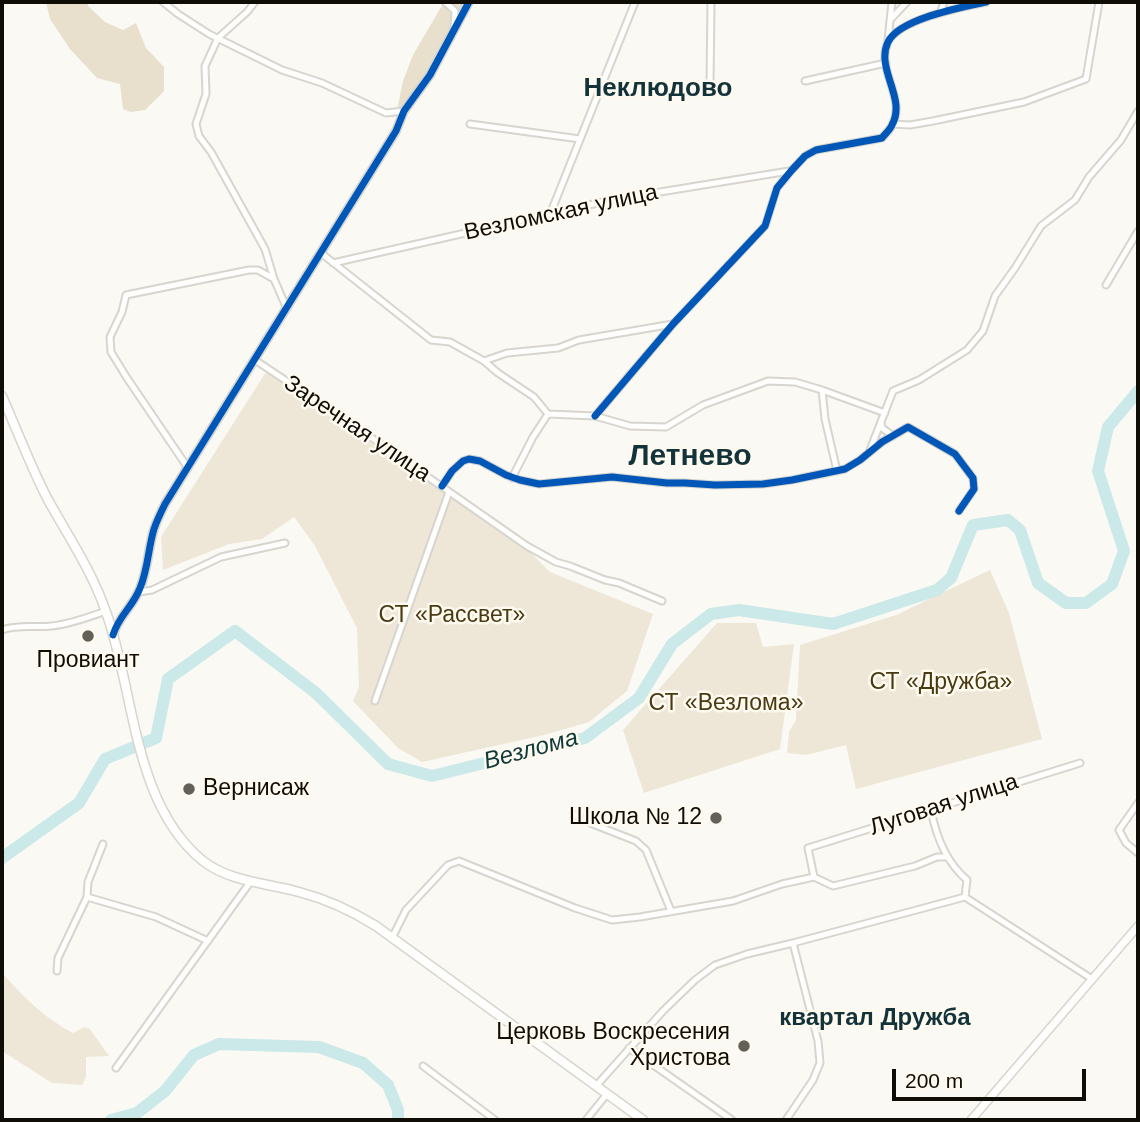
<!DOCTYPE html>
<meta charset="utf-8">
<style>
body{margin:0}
#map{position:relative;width:1140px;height:1122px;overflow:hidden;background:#faf9f4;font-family:Arial,sans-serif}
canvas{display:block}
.frame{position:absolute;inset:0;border:4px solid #100d06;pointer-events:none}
.scale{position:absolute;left:892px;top:1069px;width:194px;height:32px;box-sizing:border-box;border:4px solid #100d06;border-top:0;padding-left:9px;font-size:21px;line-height:24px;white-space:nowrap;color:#100d06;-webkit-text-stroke:5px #fefaf0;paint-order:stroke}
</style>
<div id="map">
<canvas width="1140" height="1122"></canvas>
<div class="frame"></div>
<div class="scale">200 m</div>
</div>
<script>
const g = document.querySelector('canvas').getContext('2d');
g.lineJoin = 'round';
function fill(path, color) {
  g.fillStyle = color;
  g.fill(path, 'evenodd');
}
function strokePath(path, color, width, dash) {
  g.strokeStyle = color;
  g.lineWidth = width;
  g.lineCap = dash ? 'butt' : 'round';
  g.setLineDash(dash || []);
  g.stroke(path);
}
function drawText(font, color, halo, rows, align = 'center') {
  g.font = font + ' Arial,sans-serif';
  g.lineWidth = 5;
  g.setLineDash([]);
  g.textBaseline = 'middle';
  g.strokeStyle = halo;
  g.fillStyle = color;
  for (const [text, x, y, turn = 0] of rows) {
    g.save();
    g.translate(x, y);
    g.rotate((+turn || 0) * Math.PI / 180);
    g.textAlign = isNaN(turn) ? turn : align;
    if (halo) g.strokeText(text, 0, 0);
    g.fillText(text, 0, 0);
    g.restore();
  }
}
fill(new Path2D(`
 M266,372l264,180 20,20 103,42 -26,77 -38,31 -45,13 -122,27 -24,-14 -45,-47 6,-14 -2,-59 -42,-82 -21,-29 -32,22 -33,5 -66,26 -2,-33z
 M990,570l19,43 33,126 -186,50 -10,-44 -40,10 -19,-2 2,-21 7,-12 4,-75 96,-30z
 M717,623h39l7,24 31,-3 -14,105 -136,44 -21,-63z
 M2,973c21,23 43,46 71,60l11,-6 6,2 19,27 -23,1v20l-4,8 -30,-2 -50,-32z`), '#eee7d7');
fill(new Path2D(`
 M46,2h42v4l17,16 18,8 13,-7 10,25 18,19v24l-19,19 -14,2 -8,-3 -3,-25 -23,-6 -27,-29 -20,-30z
 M444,2h20l-42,80 -18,29 -7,-1 6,-29 10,-26z`), '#e8e0cc');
strokePath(new Path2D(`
 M2,858l77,-55 26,-44 51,-21 12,-59 67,-48 81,62 72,71 44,12 153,-38 54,-40 33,-54 39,-30 28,-4 94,14 104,-34 14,-12 22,-53 35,-5 12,10 18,53 28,20h20l26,-19 12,-33 -26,-80 10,-44 30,-36
 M111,1120l26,-7 28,-22 29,-36 25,-11 100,3 44,16 25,22 10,25v10`), '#cae9e8', 12);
const minor = new Path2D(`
 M163,2l15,12 31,20 73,36 40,13 64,30 18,-2
 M255,2l-8,10 -29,26 -13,28 1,28 -10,30 3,12 12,16 54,97 9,30 13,30
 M445,2l10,9 -1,16
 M940,13l4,-11
 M890,20l17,-18
 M888,40l4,-38
 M805,81l81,-18
 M710,85l1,-83
 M470,124l110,15
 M893,124l17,1 23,-4 91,-19 62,-23 13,-77
 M551,212l84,-210
 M321,253l110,87 19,2 34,19 14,12 36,24 14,17 -15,23 -21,41
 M333,263l278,-63 178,-29
 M1106,285l32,-54
 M255,360l117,78 155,108 29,16 14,4 35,14 14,3 43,18
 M484,361l23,-8 51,-5 21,-8 94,-16
 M822,390l3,29 12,52
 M548,414l47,2 35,10 36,1 37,-22 65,-24 27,1 27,8 63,23
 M595,416l78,-92 92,-98 12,-38 14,-17 14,-15 11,-6 66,-12c3,-4 8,-8 10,-13 15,-27 -17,-56 -4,-83 11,-23 74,-35 98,-40
 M881,422l1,6 11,8
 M870,450l23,-59 26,-11 48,-30 16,-19 12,-35 20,-28 26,-42 34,-26 14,-23 32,-37 17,-29
 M188,468l-61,-90 -16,-26 -1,-15 12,-25 4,-17 123,-25h9l16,9
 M442,486l10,-15 11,-10 6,-2 11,2 26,14 14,5 19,4 73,-7 55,6h18l30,2 48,-1 29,-4 53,-11 15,-9 22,-18 26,-15 47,27 18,24 1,11 -15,22
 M139,592l13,-2 69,-33 64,-14
 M2,630c17,-6 33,-2 50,-4 19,-2 37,-9 54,-15
 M375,701l74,-209
 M1138,803l-19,27 7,13 12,10
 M931,810c5,26 16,53 36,70l-2,17
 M573,814l17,9 46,18 10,9 25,61
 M814,877l-6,-29 272,-85
 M814,877l19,9 82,-20 22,-9h10
 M87,897l69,20 52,24
 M392,938l14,-28 42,-45 11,-4 116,47 37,12 28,-3 93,-16 49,-17 32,-7
 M57,971l1,-13 29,-61 1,-15 15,-38
 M629,1048l103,72
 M423,1066l72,54
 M116,1068l135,-187
 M596,1086l67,-75 32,-31 20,-15 32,-11 46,-11 172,-46 127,82
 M586,1120l21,-26
 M786,1120l27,-40 7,-17 -2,-22 -25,-98`);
const tertiary = new Path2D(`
 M113,635c6,-20 20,-28 27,-47 8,-19 8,-39 14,-59 3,-9 7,-17 11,-25l231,-373 8,-20 26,-36 39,-73
 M971,1120l167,-194`);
const secondary = new Path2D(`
 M2,396c15,34 28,69 45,102 21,38 45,73 59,114 29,79 26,191 97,249 27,21 64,22 96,31 27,7 53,19 77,34l267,194`);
strokePath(minor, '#d7d5ce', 9);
strokePath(tertiary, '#d7d5ce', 10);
strokePath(secondary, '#d7d5ce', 11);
strokePath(minor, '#fefefd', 5);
strokePath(tertiary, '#fefefd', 7);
strokePath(secondary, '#fefefd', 8);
strokePath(new Path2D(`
 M595,416l78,-92 92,-98 12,-38 14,-17 14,-15 11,-6 66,-12c3,-4 8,-8 10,-13 15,-27 -17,-56 -4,-83 11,-23 74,-35 98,-40
 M442,486l10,-15 11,-10 6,-2 11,2 26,14 14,5 19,4 73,-7 55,6h18l30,2 48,-1 29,-4 53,-11 15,-9 22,-18 26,-15 47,27 18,24 1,11 -15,22
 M113,635c6,-20 20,-28 27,-47 8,-19 8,-39 14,-59 3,-9 7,-17 11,-25l231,-373 8,-20 26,-36 39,-73`), '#0057b8', 7);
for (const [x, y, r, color] of [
 [88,636,7,"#626059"],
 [189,789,7,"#626059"],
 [716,818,7,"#626059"],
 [744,1046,7,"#626059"]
]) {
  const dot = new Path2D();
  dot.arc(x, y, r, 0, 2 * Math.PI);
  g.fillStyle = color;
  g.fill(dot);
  strokePath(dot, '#fefaf0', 2.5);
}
drawText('23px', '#100d06', '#fefaf0', [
 ["Везломская улица",561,213,-12],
 ["Заречная улица",357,429,34],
 ["Луговая улица",944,805,-18]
]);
drawText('23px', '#493a12', '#fefaf0', [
 ["СТ «Рассвет»",452,616],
 ["СТ «Дружба»",941,683],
 ["СТ «Везлома»",726,704]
]);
drawText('23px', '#100d06', '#fefaf0', [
 ["Провиант",88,661,"center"],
 ["Вернисаж",203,789,"left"],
 ["Школа № 12",702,818],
 ["Церковь Воскресения",730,1033],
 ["Христова",730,1059]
], 'right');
drawText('italic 24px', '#0f393b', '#fefaf0', [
 ["Везлома",531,750,-15]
]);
drawText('bold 24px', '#13333b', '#fefaf0', [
 ["квартал Дружба",875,1018]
]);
drawText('bold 26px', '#13333b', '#fefaf0', [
 ["Неклюдово",658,89]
]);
drawText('bold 30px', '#13333b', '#fefaf0', [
 ["Летнево",690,457]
]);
</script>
